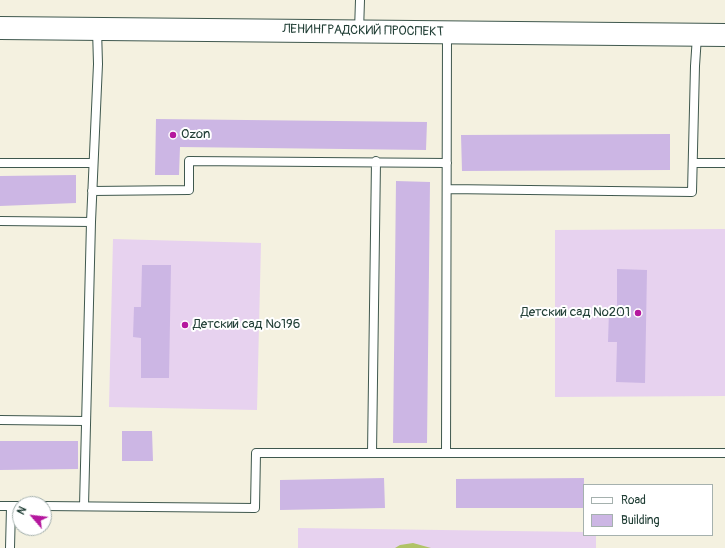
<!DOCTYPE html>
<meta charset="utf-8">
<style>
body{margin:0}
#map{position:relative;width:725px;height:548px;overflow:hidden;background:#f4f1e0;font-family:Pangolin,sans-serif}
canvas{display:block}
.legend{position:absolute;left:583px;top:484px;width:130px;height:52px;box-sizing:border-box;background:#fff;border:1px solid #a5b1ae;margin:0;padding:5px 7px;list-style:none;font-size:12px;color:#1f3d34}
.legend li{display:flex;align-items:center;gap:8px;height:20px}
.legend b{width:20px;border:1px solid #a5b1ae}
.north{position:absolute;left:12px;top:496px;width:40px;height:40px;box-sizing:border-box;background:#fff;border:1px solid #a5b1ae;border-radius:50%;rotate:298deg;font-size:11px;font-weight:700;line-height:16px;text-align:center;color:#1f3d34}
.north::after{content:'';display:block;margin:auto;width:14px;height:18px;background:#b5179e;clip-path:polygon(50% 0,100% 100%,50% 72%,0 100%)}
</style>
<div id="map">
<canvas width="725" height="548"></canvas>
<ul class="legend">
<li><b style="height:5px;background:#fff"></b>Road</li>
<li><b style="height:11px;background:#ccb6e4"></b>Building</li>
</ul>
<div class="north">N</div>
</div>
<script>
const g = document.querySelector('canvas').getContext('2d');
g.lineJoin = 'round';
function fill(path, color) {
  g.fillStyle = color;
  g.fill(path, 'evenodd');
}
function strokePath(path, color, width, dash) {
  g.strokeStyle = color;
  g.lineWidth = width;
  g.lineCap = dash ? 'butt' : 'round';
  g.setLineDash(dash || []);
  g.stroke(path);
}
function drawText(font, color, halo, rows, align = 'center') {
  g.font = font + ' Pangolin,sans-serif';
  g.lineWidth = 4;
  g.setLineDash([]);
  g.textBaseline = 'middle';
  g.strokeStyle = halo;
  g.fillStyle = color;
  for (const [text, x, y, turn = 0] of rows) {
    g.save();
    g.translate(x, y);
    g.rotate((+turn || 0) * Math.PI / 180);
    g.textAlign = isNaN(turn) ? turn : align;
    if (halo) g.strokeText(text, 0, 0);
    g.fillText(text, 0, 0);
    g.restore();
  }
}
fill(new Path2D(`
 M725,229v167l-170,1v-167z
 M113,239l148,4 -4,167 -148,-3z
 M298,528l286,4v3h12v13h-298z`), '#e7d2ef');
fill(new Path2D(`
 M413,543l18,5h-36l5,-3z`), '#b0c366');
fill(new Path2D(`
 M156,119l271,3 -1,28 -246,-3 -1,28h-24z
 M670,134v36l-208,1 -1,-36z
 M76,175v28l-76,3v-30z
 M396,181l34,1 -3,261h-34z
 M142,265h29l-2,113h-28v-40l-8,-1 1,-30h7z
 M617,269l30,1 -2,113 -29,-1 1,-40h-9l1,-31h8z
 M122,431h30l1,30h-31z
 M0,441h78v28l-78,1z
 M384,478l1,30 -105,2v-30z
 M584,478v30h-128v-29z`), '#ccb6e4');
const lane = new Path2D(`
 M359,31l1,-31
 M0,163h93
 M693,163h32
 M447,189l245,3 3,-126 2,-30
 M92,191l97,-1v-29l258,2
 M0,221l91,1
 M0,420l85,1
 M372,453l4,-292
 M446,453l1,-419
 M0,506h20
 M44,506l211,2 1,-55h469
 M84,506l7,-284 7,-158 -1,-35
 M10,548l1,-41`);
const secondary = new Path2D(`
 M0,28l725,7`);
strokePath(lane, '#3f584e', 10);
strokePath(secondary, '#3f584e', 24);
strokePath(lane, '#fff', 8);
strokePath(secondary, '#fff', 22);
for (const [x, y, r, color] of [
 [173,135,4,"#b5179e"],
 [638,313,4,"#b5179e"],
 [185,325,4,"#b5179e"]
]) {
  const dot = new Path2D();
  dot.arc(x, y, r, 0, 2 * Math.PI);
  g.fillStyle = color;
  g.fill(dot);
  strokePath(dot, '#fff', 1.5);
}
drawText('13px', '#1f3d34', '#fff', [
 ["ЛЕНИНГРАДСКИЙ ПРОСПЕКТ",363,31,1]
]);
drawText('13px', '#1f3d34', '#fff', [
 ["Ozon",181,135],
 ["Детский сад №201",630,313,"right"],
 ["Детский сад №196",193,325]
], 'left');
</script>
